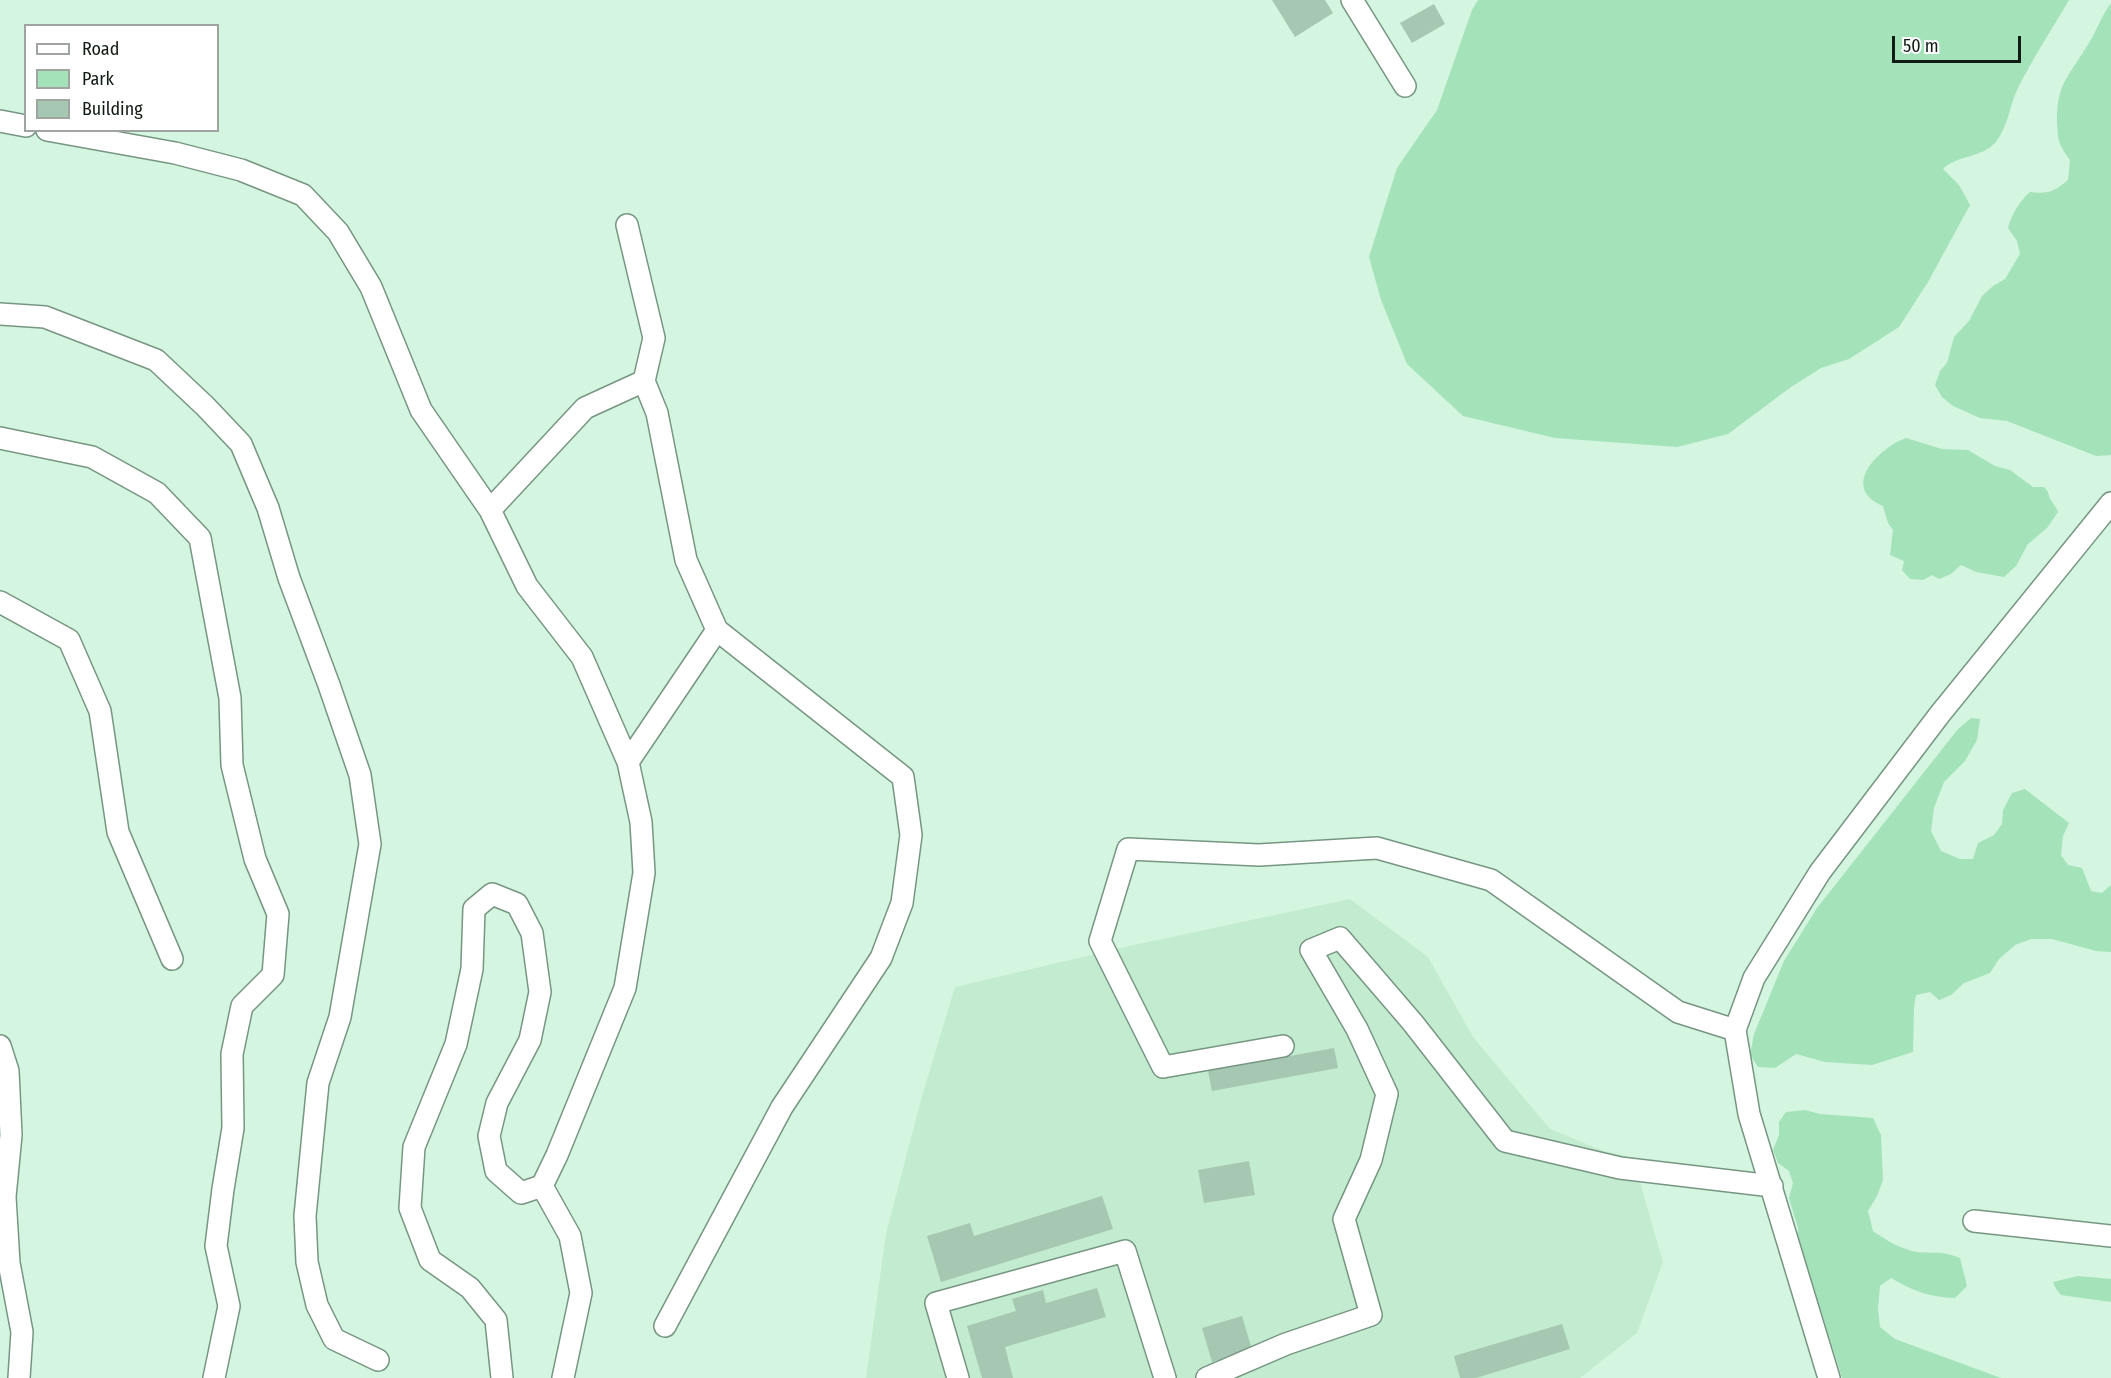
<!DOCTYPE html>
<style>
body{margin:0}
#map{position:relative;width:2111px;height:1378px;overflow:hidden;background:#d4f5df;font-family:"Fira Sans Condensed",sans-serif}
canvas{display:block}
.legend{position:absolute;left:24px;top:24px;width:195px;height:108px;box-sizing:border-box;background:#fff;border:2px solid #9fa4a1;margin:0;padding:8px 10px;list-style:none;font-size:18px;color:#0f1b13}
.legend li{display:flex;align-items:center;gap:12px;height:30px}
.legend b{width:30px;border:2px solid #9fa4a1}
.scale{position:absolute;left:1892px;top:36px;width:129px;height:27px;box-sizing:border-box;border:3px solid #0f1b13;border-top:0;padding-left:8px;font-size:18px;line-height:21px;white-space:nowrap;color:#0f1b13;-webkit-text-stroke:4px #fff;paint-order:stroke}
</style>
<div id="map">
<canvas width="2111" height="1378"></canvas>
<ul class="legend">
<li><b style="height:8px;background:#fff"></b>Road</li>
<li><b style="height:16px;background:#a4e2ba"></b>Park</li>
<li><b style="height:16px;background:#a6c7b1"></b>Building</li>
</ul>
<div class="scale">50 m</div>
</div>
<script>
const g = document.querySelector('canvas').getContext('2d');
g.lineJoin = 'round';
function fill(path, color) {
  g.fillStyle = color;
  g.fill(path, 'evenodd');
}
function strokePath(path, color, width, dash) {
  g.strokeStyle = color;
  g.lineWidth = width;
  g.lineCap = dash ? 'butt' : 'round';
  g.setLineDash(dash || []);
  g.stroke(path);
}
fill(new Path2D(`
 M1350,899l78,58 45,80 77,92 51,21 32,8 30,104 -26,71 -57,45h-714l20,-144 36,-138 33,-109 179,-42z`), '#c2ebd0');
fill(new Path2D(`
 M1478,0h591c-17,29 -36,58 -51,88 -9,18 -9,38 -23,55 -14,15 -38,12 -52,26l16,16 11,20 -42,77 -29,45 -50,32 -28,9 -30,19 -63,47 -51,13 -122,-9 -92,-22 -56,-52 -26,-64 -12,-43 28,-89 40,-58 35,-100z
 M2111,3v452l-15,1 -89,-35 -27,-3 -27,-12 -11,-9 -7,-12 5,-14 7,-8 7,-26 15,-16 13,-25 11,-10 12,-7 15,-25 -3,-13 -9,-13c3,-13 12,-27 22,-36 18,2 24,0 38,-12l2,-20c-11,-15 -12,-18 -13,-37 -1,-40 13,-48 32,-80 8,-13 13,-28 22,-40z
 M1906,438l36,11 26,1 27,16 15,4 23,17h11l4,5c1,8 7,12 10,20l-11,16 -19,16 -12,22 -12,11 -28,-5 -15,-7 -10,9 -12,5 -7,-4 -9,5 -13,-1 -8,-9 2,-9 -14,-6 3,-25 -5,-7 -5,-17c-44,-19 -4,-58 23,-68z
 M1971,718l9,1 -3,21 -12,21 -21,21 -10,26 -3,23 10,20 19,8h13l5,-16 16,-8 8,-11 1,-14 9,-17 13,-4 44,34 -6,13 -2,19 7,10 14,3 9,23 11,2 9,-8v67l-15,-1 -44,-12h-21l-16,6 -16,14 -9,14 -26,10 -13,12 -12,5 -9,-8 -14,3 -2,13 -1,44 -41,13 -47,-3 -29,-8 -21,14 -17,-1 -8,-12 4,-21 30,-73 33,-53 141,-179z
 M1805,1110l15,4 53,4 8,17 2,45 -6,16 -9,15 5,20c14,10 28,18 44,21 19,2 23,-2 43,6l7,28 -12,12c-26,-1 -42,-7 -64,-20l-11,8 -2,23 2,18 15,12 106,39h-159l-44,-141v-9l-9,-30 4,-15 -4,-12 -11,-8 -5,-13 6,-15v-13l7,-10z
 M2078,1276l33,3v23l-50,-7 -5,-6 -3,-7z`), '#a4e2ba');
fill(new Path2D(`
 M1272,0h53l8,13 -38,24z
 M1434,4l11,20 -33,19 -12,-20z
 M1334,1048l4,20 -126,23 -4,-20z
 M1249,1161l6,34 -51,8 -6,-33z
 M1102,1196l11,33 -172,53 -14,-46 43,-13 4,13z
 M1097,1288l9,29 -101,30 8,31h-31l-15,-52 49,-15 -4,-12 31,-9 3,13z
 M1242,1316l10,34 -40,12 -10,-34z
 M1562,1324l8,25 -94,29h-16l-6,-22z`), '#a6c7b1');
const minor = new Path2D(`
 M1352,0l53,86
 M0,121l26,5
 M47,130l128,23 66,17 62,25 35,37 33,55 50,123 69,100 37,76 55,71 46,105 13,60 3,51 -19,115 -68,167 -15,31 -21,7 -25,-22 -7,-35 8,-33 33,-63 10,-48 -8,-59 -15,-29 -25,-10 -18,15 -2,60 -16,75 -42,103 -4,61 20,52 40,28 26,32 6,58
 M627,225l27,113 -10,43 13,32 29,147 31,70 186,147 8,58 -9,68 -21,55 -99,149 -117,219
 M0,314l45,3 111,43 49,46 36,38 27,64 21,70 40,107 31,90 10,69 -30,173 -22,66 -13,133 2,46 10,43 17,34 44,21
 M0,438l92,19 65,36 43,45 30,160 2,67 23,94 23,55 -5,61 -31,31 -10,48 1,74 -10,61 -7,57 13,60 -15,72
 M490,510l95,-102 59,-27
 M0,602l69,38 31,71 18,121 54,127
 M628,762l89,-132
 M0,1046l8,25 3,64 -6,62 4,66 13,69 -3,46
 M1283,1046l-120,21 -63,-126 28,-92 131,6 118,-7 114,32 187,132 57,18
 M542,1186l28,50 11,57 -18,85
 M1974,1221l137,15
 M958,1378l-22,-75 189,-52 40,127
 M1207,1378l79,-34 85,-29 -27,-96 27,-59 16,-66 -30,-65 -46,-79 29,-12 73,85 92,118 115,27 152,18
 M1829,1378l-80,-264 -14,-84 19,-52 66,-106 120,-158 171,-211`);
strokePath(minor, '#779682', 24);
strokePath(minor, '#fff', 21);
</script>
